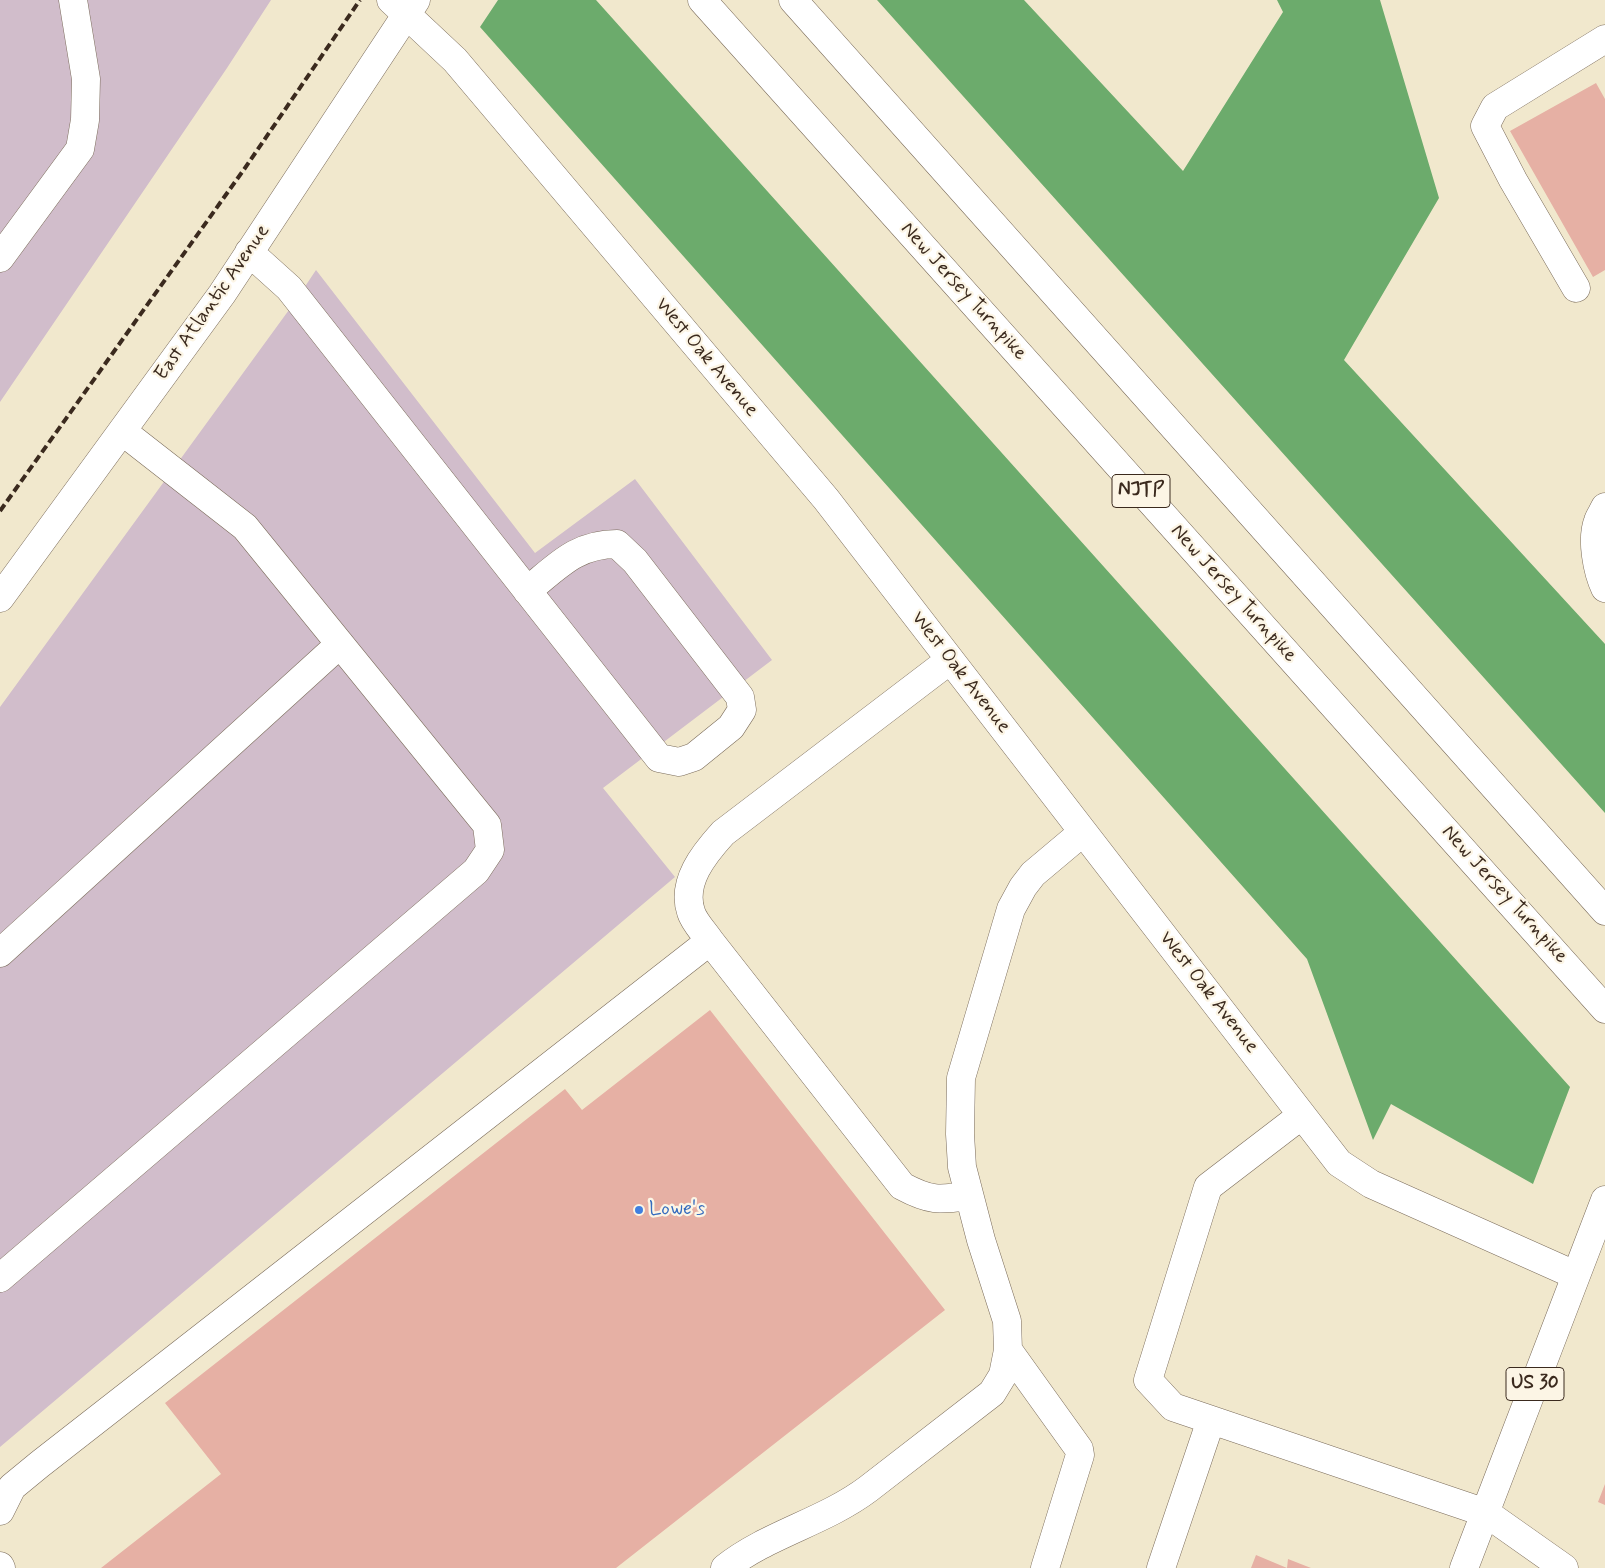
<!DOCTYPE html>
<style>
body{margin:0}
canvas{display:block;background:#f1e8cd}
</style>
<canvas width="1605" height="1568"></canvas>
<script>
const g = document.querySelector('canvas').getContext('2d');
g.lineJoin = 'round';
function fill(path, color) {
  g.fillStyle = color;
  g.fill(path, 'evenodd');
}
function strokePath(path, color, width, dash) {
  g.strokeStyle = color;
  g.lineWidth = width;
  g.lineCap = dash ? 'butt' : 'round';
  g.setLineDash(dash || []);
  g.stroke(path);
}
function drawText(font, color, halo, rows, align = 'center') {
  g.font = font + ' Mynerve,sans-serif';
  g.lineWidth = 4.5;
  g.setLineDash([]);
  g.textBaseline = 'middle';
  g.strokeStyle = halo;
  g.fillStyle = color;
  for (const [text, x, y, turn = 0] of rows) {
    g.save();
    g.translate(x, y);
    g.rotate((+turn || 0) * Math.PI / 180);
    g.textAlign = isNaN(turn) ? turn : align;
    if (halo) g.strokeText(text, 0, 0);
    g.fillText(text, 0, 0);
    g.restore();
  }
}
fill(new Path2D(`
 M0,0h271l-44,68 -227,334z
 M316,270l219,283 100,-74 137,181 -169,128 72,89 -675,570v-740l294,-404z`), '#d1bdcb');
fill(new Path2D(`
 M498,0h98l974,1087 -37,97 -142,-80 -18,36 -66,-181 -827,-932z
 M877,0h147l159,171 100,-159 -6,-12h103l59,198 -95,162 261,284v169z`), '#6cab6c');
fill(new Path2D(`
 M1596,83l9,16v171l-12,7 -83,-146z
 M710,1010l235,300 -329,258h-515l120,-94 -56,-71 400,-314 17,21z
 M1605,1484v21l-7,-3z
 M1256,1555l31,13 1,-9 23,9h-60z`), '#e6b0a4');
const minor = new Path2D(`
 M391,0l64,60 371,439 513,664 32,21 204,91
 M249,252l40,36 370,470 20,4 15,-5 37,-30 11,-17 -2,-13 -105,-136 -18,-17c-41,0 -59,22 -90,47
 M0,258l80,-109 5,-29 1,-41 -13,-79
 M1576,288l-63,-108 -28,-54 10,-19 110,-68
 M1605,507c-2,5 -6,10 -7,14 -7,18 -1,50 7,67
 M0,598l222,-304 194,-294
 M710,941l192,245c28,15 36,14 67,10
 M0,953l340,-309
 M1302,1115l-94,72 -60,193 25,27 313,106 78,55
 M0,1278l476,-407 14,-21 -3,-25 -242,-298 -123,-96
 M0,1511l12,-24 28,-23 670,-523c-6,-9 -16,-19 -19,-29 -10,-30 13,-58 32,-79l227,-173
 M0,1566l1,2
 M725,1568c43,-34 99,-46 143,-79l124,-96 11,-18 5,-25
 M1045,1568l35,-113 -1,-6 -71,-99 -1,-29 -26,-81 -19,-73 -2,-33 1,-56 50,-169 12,-22 10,-13 50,-42
 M1161,1568l50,-148`);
const highway = new Path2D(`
 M702,0l903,1009
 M793,0l812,911
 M1464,1568l141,-368`);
strokePath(minor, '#7b6c5b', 29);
strokePath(highway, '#7b6c5b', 29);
strokePath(minor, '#fff', 28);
strokePath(highway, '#fff', 28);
strokePath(new Path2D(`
 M0,511l245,-343 115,-168`), '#3b2a1e', 4, [8, 4]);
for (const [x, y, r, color] of [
 [639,1210,5,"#3f7fe0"]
]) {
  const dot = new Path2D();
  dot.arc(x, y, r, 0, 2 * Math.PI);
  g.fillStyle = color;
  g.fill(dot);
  strokePath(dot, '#fcf5e5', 2);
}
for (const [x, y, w] of [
 [1141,491,58],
 [1535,1384,58]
]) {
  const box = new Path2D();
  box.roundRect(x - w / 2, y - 16.5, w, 33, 4);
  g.fillStyle = '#fcf5e5';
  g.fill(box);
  strokePath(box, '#3b2a1e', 1);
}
drawText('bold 19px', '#3b2a1e', null, [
 ["NJTP",1141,491],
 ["US 30",1535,1384]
]);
drawText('20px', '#3b2a1e', '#fcf5e5', [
 ["New Jersey Turnpike",963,292,48],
 ["East Atlantic Avenue",213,303,-55],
 ["West Oak Avenue",706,358,50],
 ["New Jersey Turnpike",1233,594,48],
 ["West Oak Avenue",960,673,52],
 ["New Jersey Turnpike",1504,895,48],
 ["West Oak Avenue",1208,993,52]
]);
drawText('20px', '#366cbe', '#fcf5e5', [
 ["Lowe's",649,1210]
], 'left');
</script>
